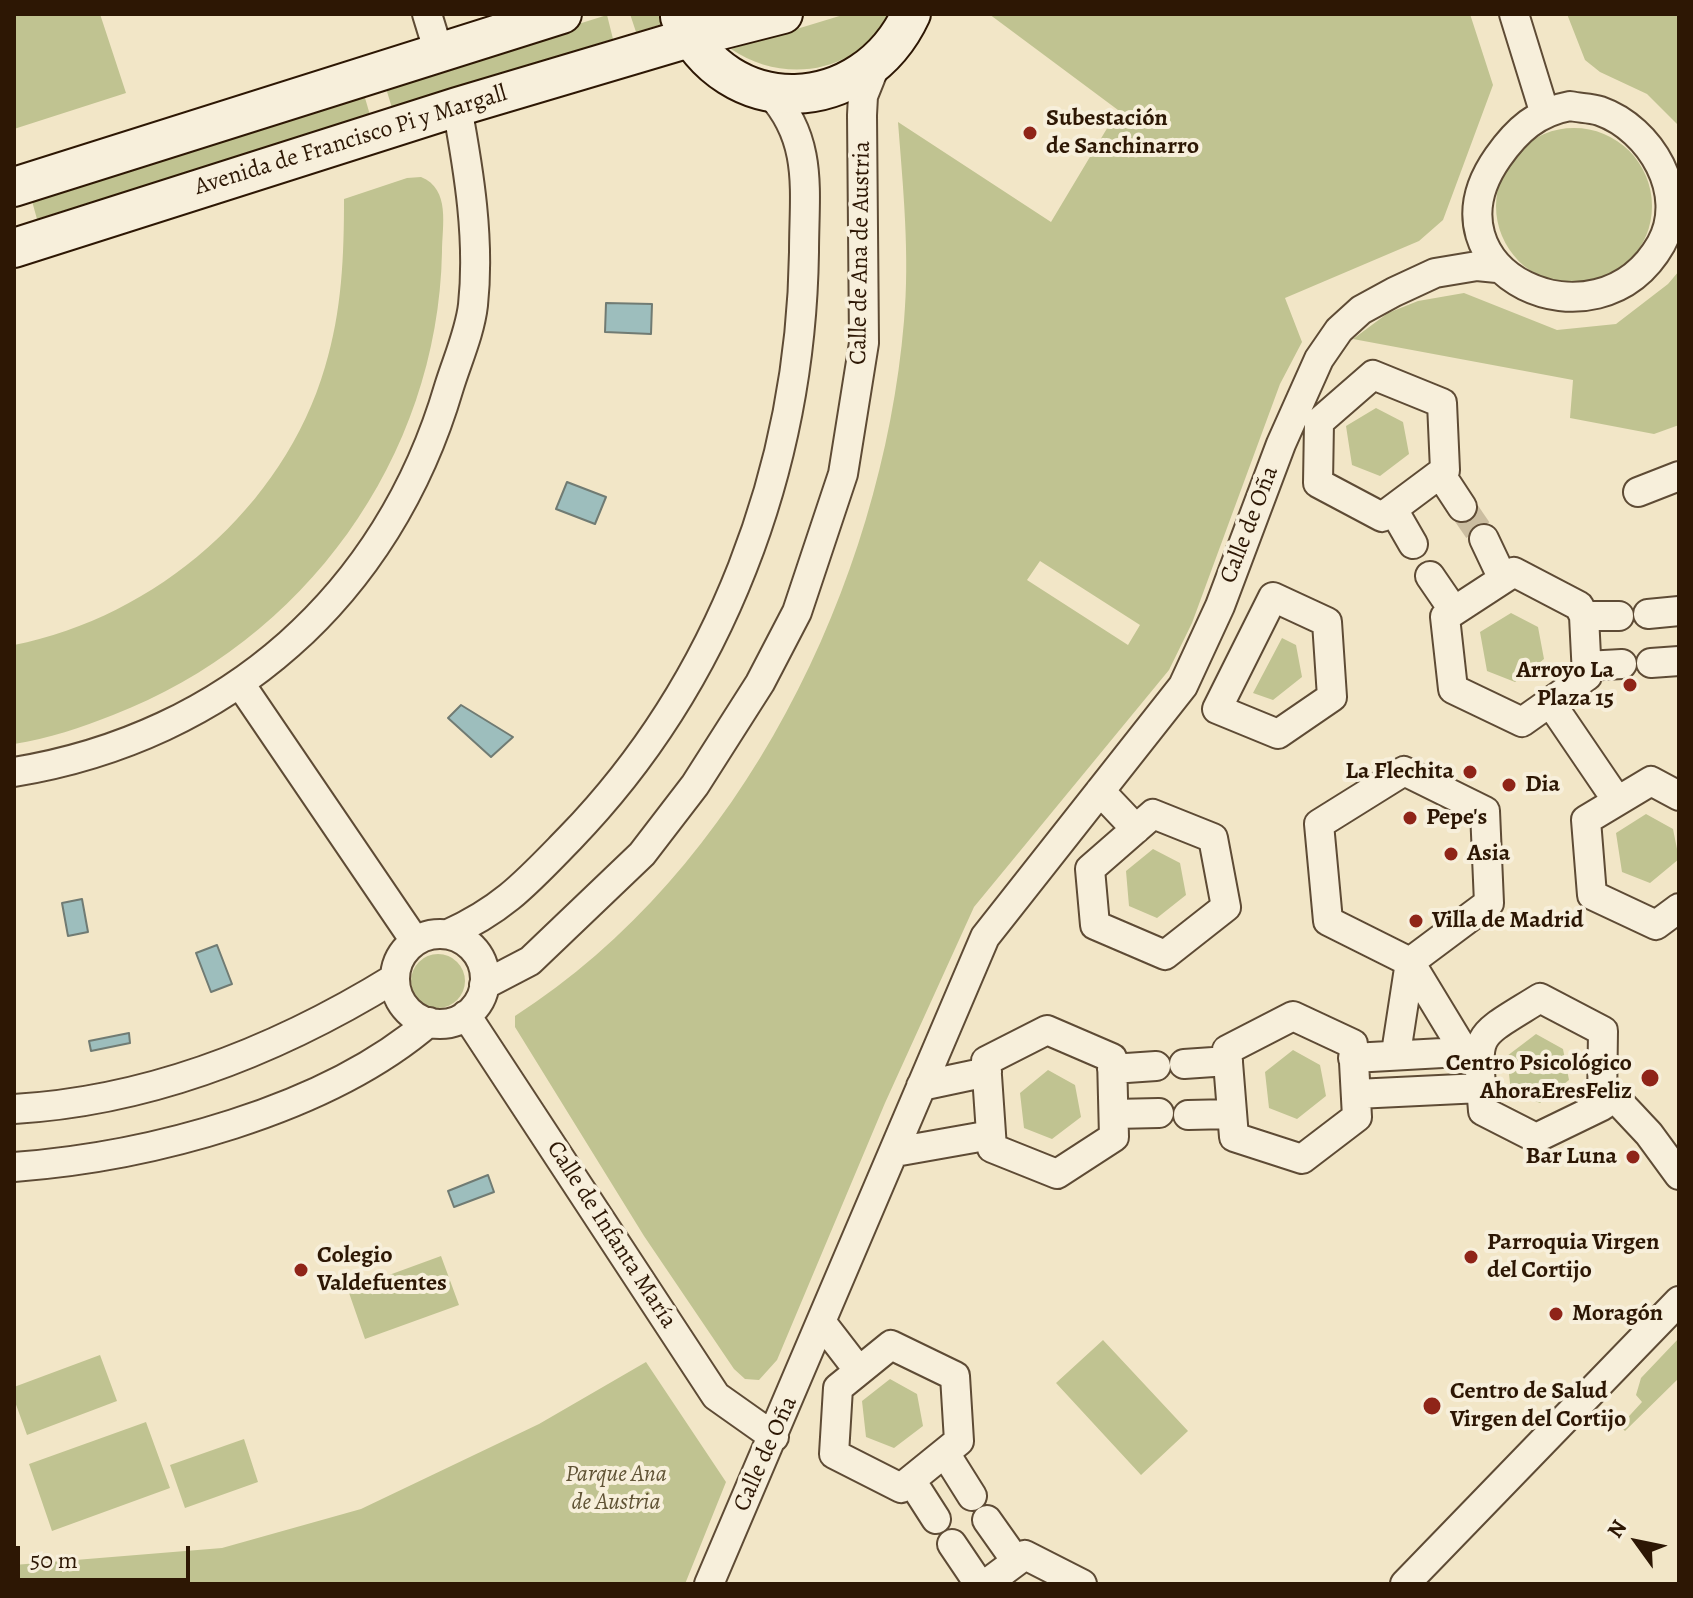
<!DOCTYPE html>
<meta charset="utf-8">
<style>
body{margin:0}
#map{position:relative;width:1693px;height:1598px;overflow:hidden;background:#f2e6c7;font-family:Alegreya,serif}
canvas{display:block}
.frame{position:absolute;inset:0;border:16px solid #2d1704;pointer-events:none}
.north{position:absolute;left:1597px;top:1502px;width:80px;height:80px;-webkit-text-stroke:6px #f7efdb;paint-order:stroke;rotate:303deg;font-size:22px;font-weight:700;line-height:32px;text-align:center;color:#2d1704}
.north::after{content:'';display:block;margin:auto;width:28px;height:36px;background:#2d1704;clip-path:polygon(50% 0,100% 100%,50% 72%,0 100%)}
.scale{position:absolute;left:16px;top:1546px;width:174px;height:36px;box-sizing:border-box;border:4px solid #2d1704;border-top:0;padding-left:10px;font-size:24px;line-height:28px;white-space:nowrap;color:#2d1704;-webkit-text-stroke:6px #f7efdb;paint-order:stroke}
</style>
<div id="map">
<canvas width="1693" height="1598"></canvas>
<div class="frame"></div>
<div class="north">N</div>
<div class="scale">50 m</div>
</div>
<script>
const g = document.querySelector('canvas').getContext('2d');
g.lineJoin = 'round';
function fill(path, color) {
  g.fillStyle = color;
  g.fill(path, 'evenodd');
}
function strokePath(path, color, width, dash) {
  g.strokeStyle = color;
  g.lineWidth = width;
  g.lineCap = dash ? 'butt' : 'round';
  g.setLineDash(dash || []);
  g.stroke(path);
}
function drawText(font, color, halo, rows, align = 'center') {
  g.font = font + ' Alegreya,serif';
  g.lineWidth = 8;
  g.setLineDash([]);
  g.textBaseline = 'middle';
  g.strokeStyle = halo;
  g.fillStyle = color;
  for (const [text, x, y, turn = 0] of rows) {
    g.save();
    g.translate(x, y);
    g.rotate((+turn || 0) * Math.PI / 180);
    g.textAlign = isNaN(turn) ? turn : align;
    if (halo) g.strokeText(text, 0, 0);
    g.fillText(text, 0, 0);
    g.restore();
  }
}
fill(new Path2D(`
 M14,14h86l26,79 -112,36z
 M630,14h32l4,9 -30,9z
 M846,14h44c-33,60 -106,71 -159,35z
 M989,14h481l23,71 -50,135 -24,21 -134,57 17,44 -22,42 -88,239 -23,47 -195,237 -89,196 -108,257 -18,20 -14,-1 -11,-10 -90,-133 -129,-209v-11c226,-144 367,-433 389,-695 6,-65 -1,-134 -6,-199l153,100 67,-112zM1040,561l100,64 -12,20 -101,-65z
 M1567,14h112v112l-32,-32 -47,-22 -15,-12z
 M607,15l6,24 -221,69 -7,-23z
 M363,91l7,24 -333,104 -7,-25z
 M1496 206a78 78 0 1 1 156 0a78 78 0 1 1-156 0Z
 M421,177c30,12 21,49 21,75 -4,206 -138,390 -329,463 -31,12 -65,24 -99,29v-99c142,-28 270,-138 311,-278 17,-56 19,-111 19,-168l63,-21z
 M1679,271v154l-25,9 -84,-16 3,-38 -220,-41 35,-26 30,-12 46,-8 93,37 59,-6 52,-40z
 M1376,408l27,14 6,32 -29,22 -28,-11 -6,-39z
 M1511,613l27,14 6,32 -29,23 -28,-11 -7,-39z
 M1282,638l14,7 6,32 -29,23 -20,-7z
 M1646,814l27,15 6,30 -29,24 -28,-11 -6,-39z
 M1153,849l27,14 6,32 -29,23 -28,-12 -3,-35z
 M411 981a27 27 0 1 1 54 0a27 27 0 1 1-54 0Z
 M1536,1034l27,15 6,31 -29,23 -29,-11 -4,-36z
 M1293,1050l27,15 6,31 -29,23 -28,-11 -4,-36z
 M1048,1070l27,15 6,32 -29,22 -28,-11 -4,-35z
 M441,1256l18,49 -94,34 -17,-49z
 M1679,1338v40l-54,53 -5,-5 22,-24 -6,-7 5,-17z
 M1103,1340l85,91 -47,44 -85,-92z
 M100,1355l17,46 -90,34 -13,-36v-12z
 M646,1362l80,120 -41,102h-671v-19l208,-17 139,-39 178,-85z
 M890,1379l27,15 6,32 -29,22 -28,-11 -4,-36z
 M146,1422l24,66 -118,43 -23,-67z
 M244,1439l14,43 -73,26 -15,-43z`), '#c0c391');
const water = new Path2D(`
 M606,303l46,1 -1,30 -46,-2z
 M567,482l39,15 -11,27 -39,-15z
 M461,705l52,32 -22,20 -43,-39z
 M82,899l6,33 -20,4 -6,-33z
 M217,945l15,39 -21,8 -15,-39z
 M129,1033l1,10 -39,8 -2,-10z
 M488,1175l6,17 -40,15 -6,-16z`);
fill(water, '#9dbebd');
strokePath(water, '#707b73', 2);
strokePath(new Path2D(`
 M1462,507l22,32`), '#cbbda0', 28, [28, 14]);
const street = new Path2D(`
 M427,14l12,39
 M1514,14l30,97
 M1570,106c9,2 21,2 30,5 51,18 89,83 61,133 -64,112 -244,28 -163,-87 19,-27 39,-45 72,-51z
 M1373,375l69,28 3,67 -63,47 -64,-34 1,-61z
 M1441,475l21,32
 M1638,492l41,-16
 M1394,511l19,33
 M1484,539l18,38
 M1514,572l65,34 5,10 3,60 -65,46 -69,-33 -8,-72z
 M1430,576l24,35
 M1273,597l54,25 5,75 -54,37 -61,-25z
 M1648,614l31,-3
 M1584,616h35
 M1651,663l28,-2
 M1586,666l36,-2
 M241,685l174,256
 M1550,702l66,97
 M1404,771l81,40 4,92 -79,59 -82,-41 -9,-97z
 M14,772c214,-35 374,-177 435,-385 8,-26 21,-55 24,-82 7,-65 -4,-133 -16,-198
 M1100,791l36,38
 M1679,796l-28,-15 -65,39 6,75 64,30 23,-17
 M1153,814l60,24 13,69 -61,48 -70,-30 -5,-56z
 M448,934c56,-25 80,-53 122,-96 151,-156 231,-370 234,-586 0,-60 10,-111 -34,-159
 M395 979a45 45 0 1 1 90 0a45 45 0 1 1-90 0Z
 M1410,962l54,89
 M484,985l46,-24 112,-107 53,-69 65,-102 37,-71 46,-138 21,-131 -2,-228 1,-19 12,-30
 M1540,998l63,33 -1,75 -66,32 -53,-27c-6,-82 -12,-70 57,-113z
 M466,1015l250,381 58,41
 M1293,1016l60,28 4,73 -55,42 -68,-22 -7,-87z
 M1047,1030l65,28 2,79 -57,37 -65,-26 -6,-87z
 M1396,1053l14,-91
 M1353,1058l125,-7
 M1184,1064l44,-3
 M1112,1069l44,-3
 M1603,1085l46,49 30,41
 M921,1086l66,-14
 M1356,1094l125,-6
 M14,1109c136,-8 266,-60 381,-131
 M1114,1114l45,-1
 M1188,1115l44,-1
 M895,1152l96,-17
 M14,1167c134,-10 312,-56 415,-145
 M822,1323l37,48
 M891,1345l64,31 4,65 -58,47 -67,-34 4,-66z
 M945,1453l27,43
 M911,1480l25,39
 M987,1520l29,41
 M952,1544l27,40
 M709,1584l276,-647 198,-251 37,-80 61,-162 38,-85 20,-29 22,-20 33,-18 41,-19 42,-7 20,2
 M986,1584l39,-29 57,29
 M1405,1584l274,-283`);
const secondary = new Path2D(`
 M680,17c47,106 183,100 231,-3
 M14,187l548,-173
 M14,248l443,-141 232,-69 94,-24`);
strokePath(street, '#5e4b35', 32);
strokePath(secondary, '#2d1704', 42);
strokePath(street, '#f7efdb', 28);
strokePath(secondary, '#f7efdb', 38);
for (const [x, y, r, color] of [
 [1030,133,8,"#8f2418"],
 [1630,685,8,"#8f2418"],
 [1470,772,8,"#8f2418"],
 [1509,785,8,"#8f2418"],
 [1410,818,8,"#8f2418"],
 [1451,854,8,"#8f2418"],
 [1416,921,8,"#8f2418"],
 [1650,1078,10,"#8f2418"],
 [1633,1157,8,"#8f2418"],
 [1471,1257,8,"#8f2418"],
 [301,1270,8,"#8f2418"],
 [1556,1314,8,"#8f2418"],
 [1432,1406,10,"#8f2418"]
]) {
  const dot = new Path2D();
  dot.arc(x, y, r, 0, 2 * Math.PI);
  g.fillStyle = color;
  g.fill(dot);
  strokePath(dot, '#f7efdb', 3);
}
drawText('bold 24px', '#2d1704', '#f7efdb', [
 ["Subestación",1046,119],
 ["de Sanchinarro",1046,147],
 ["Arroyo La",1614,671,"right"],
 ["Plaza 15",1614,699,"right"],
 ["La Flechita",1454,772,"right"],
 ["Dia",1525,785],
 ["Pepe's",1426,818],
 ["Asia",1467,854],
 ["Villa de Madrid",1432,921],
 ["Centro Psicológico",1632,1064,"right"],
 ["AhoraEresFeliz",1632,1092,"right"],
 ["Bar Luna",1617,1157,"right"],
 ["Parroquia Virgen",1487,1243],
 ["del Cortijo",1487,1271],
 ["Colegio",317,1256],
 ["Valdefuentes",317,1284],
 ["Moragón",1572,1314],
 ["Centro de Salud",1450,1392],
 ["Virgen del Cortijo",1450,1420]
], 'left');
drawText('24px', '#2d1704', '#f7efdb', [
 ["Avenida de Francisco Pi y Margall",351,141,-17],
 ["Calle de Ana de Austria",861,253,-89],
 ["Calle de Oña",1250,525,-69],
 ["Calle de Infanta María",611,1235,57],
 ["Calle de Oña",766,1454,-66]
]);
drawText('italic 24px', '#605335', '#f7efdb', [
 ["Parque Ana",616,1475],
 ["de Austria",616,1503]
]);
</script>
